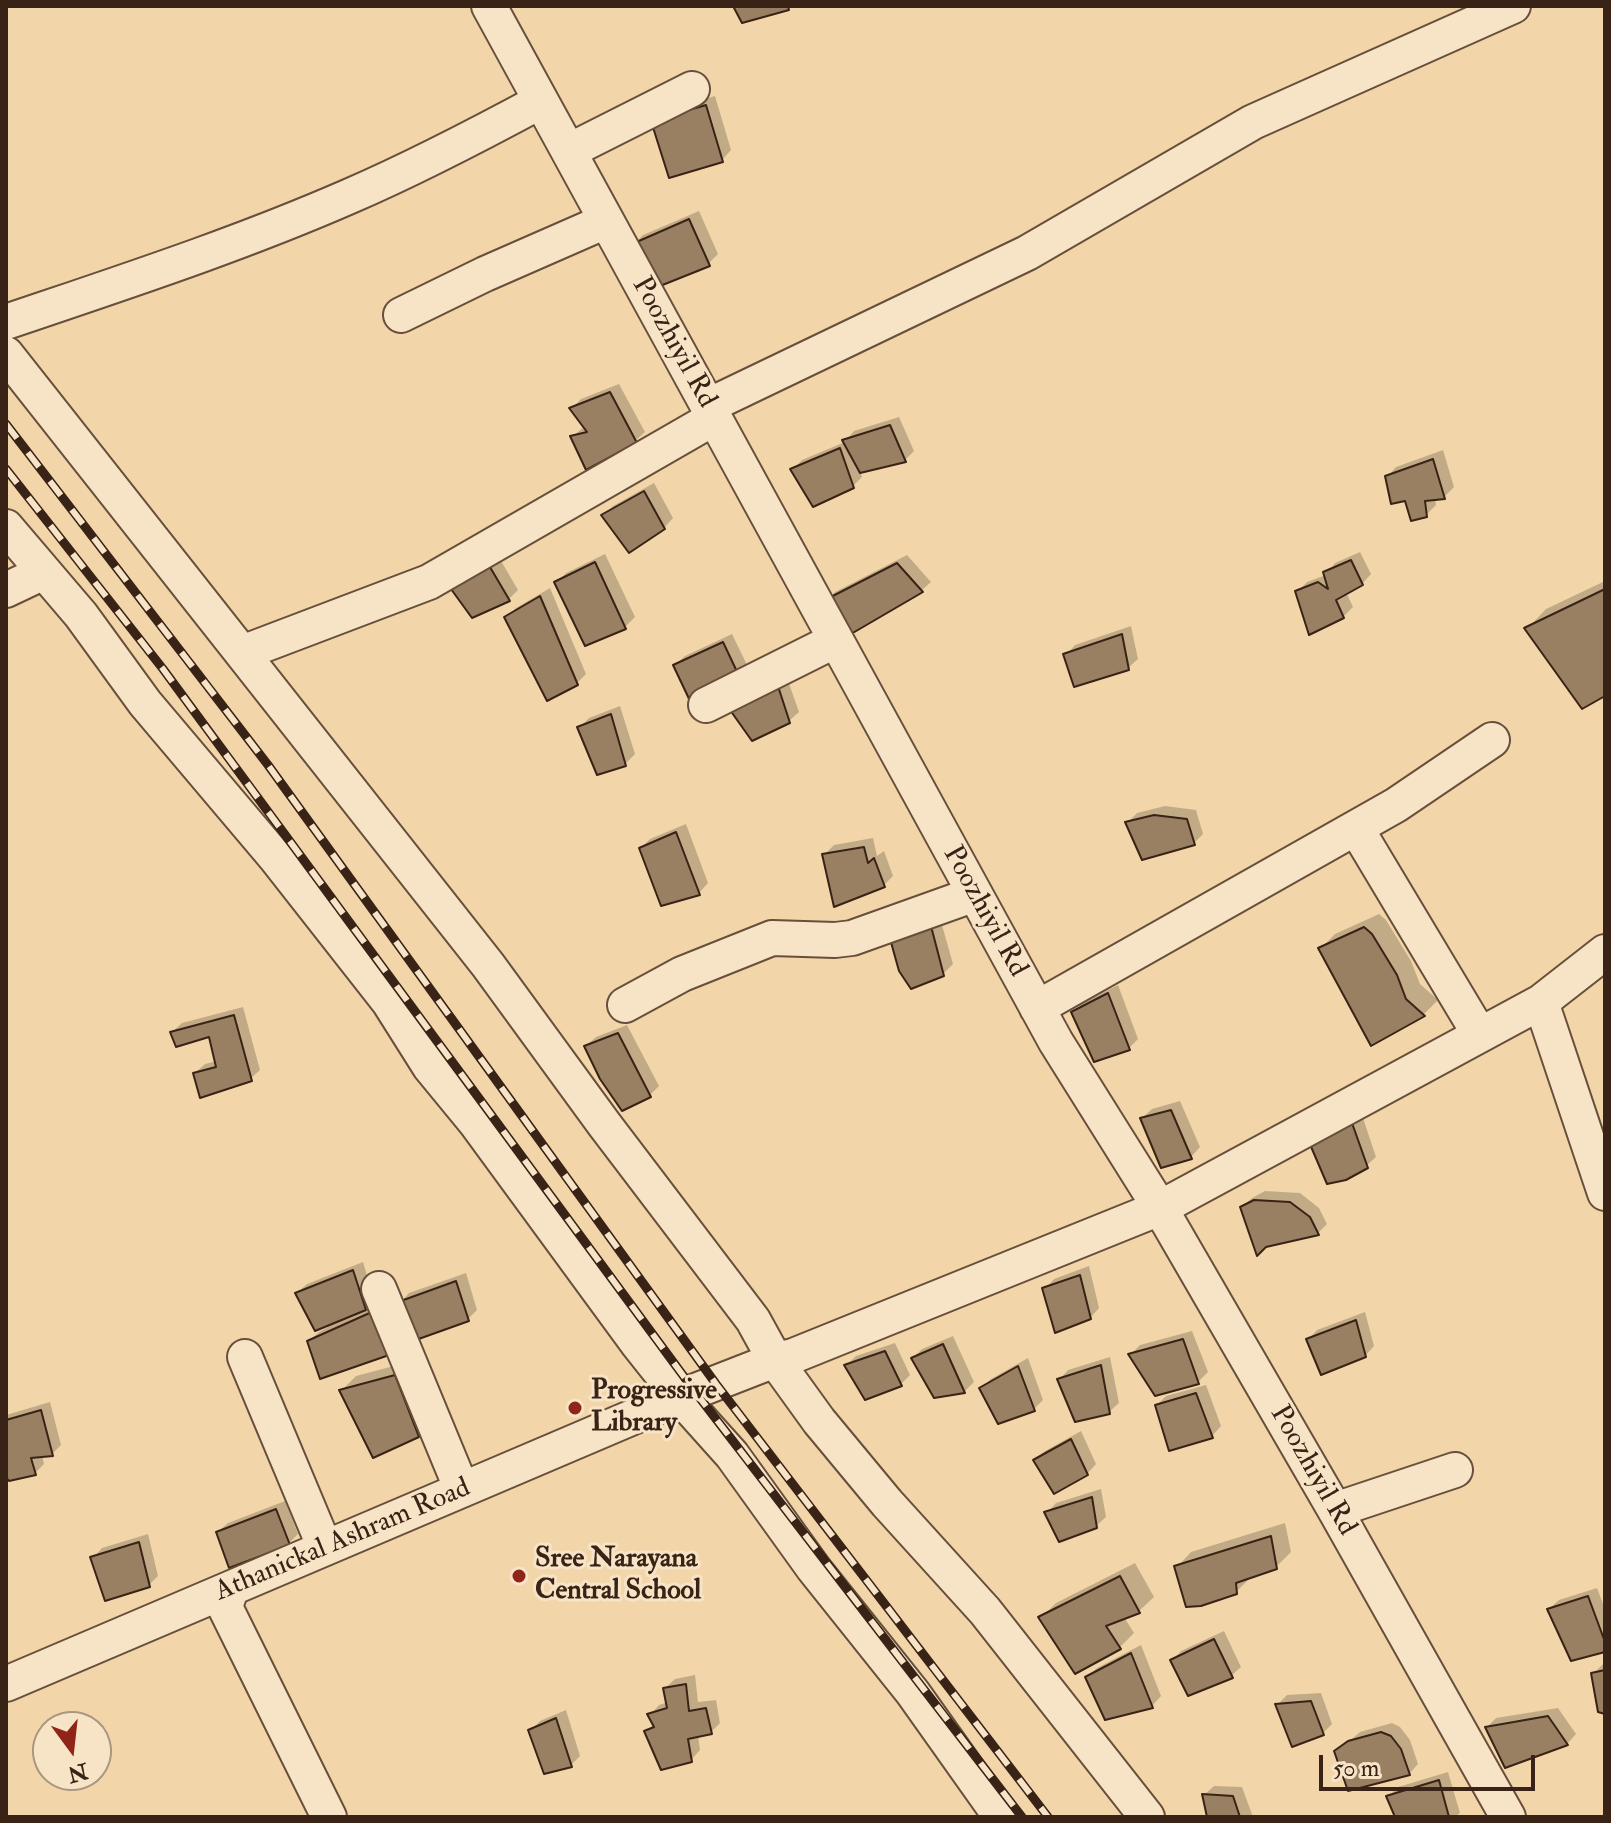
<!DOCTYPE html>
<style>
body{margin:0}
#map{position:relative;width:1611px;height:1823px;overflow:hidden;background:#f2d6a9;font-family:"IM FELL Double Pica",serif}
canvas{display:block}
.frame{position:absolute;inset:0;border:8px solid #392216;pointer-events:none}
.north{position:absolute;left:32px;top:1711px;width:80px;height:80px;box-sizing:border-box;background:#f7e4c7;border:2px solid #ab9680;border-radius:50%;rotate:165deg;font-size:22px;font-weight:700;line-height:32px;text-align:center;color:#392216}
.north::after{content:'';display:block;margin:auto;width:28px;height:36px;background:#8f2418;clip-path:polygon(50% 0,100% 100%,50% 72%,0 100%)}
.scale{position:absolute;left:1319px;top:1755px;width:216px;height:36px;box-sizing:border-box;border:4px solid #392216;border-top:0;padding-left:10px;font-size:24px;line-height:28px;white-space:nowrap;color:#392216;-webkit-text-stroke:6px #f7e4c7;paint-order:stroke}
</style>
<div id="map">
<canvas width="1611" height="1823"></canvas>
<div class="frame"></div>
<div class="north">N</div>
<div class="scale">50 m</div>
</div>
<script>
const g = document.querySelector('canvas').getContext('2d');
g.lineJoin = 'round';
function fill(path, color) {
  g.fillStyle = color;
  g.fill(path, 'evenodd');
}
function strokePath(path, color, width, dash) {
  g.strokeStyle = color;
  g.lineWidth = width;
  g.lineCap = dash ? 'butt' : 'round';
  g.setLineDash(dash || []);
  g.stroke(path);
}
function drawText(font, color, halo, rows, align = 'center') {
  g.font = font + ' "IM FELL Double Pica",serif';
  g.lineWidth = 6;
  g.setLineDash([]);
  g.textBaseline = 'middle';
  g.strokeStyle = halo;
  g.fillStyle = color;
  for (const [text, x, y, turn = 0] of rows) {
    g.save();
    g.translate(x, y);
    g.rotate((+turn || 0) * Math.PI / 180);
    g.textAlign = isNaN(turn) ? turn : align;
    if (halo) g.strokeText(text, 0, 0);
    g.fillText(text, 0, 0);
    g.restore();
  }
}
fill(new Path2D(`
 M715,96l16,54 -9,10 -59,-48z
 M699,211l19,43 -10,10 -74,-20 9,-9z
 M619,384l26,48 -10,9 -62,-5 12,-10 -13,-18 9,-9z
 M899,417l15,34 -9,9 -45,11 2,6 -9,9 -60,-17 9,-9 43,-18 9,-11z
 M1443,450l11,37 -10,10 -9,1 1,7 -10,10 -20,-17 -19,-21 9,-10z
 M654,483l19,35 -9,10 -60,-13 9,-9z
 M1360,552l11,22 -9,10 -16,8 7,15 -10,10 -46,-25 10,-10 19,-7 9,-12z
 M497,554l21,36 -9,9 -36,17 -18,-47z
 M605,554l30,63 -10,10 -39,17 -29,-62 9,-9z
 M907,555l24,27 -10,9 -95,10 9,-9z
 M1605,581v112l-78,-64 19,-20z
 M550,588l36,86 -9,9 -71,-65 10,-10z
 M1131,626l7,33 -10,9 -62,-13 9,-10z
 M732,634l16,33 -9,10 -64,-12 10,-9z
 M786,675l13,37 -10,9 -56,-11z
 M620,706l15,48 -10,10 -46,-36 10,-10z
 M1165,806l31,4 7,24 -9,9 -66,-21 9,-9z
 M686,824l22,59 -9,10 -58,-45 9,-9z
 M873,838l4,18 7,-5 9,25 -9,9 -60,-30 10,-10z
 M1379,914l7,6 25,41 9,23 18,16 -15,15 -102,-67 14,-14z
 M940,918l13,46 -10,10 -52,-39z
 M1118,985l20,54 -9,9 -56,-36 10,-9z
 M243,1007l17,63 -10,9 -55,-6 10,-9 12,-3 -6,-26 -39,-3 10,-9z
 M627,1025l32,61 -9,9 -64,-49 10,-9z
 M1180,1101l20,46 -9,10 -49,-39 10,-9z
 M1362,1115l14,42 -10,9 -54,-23z
 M1265,1191l35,2 19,15 8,16 -9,9 -76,-26 10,-9z
 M363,1262l11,37 -14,14 24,-10 16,39 -91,-1 10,-9 9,-5 -31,-34 10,-9z
 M1089,1266l10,42 -9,10 -45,-29 9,-10z
 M466,1273l11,37 -9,9 -68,-16 9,-10z
 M1365,1312l9,34 -9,10 -57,-16 9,-10z
 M1192,1331l16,41 -10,10 -42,12 -25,-40 9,-9z
 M953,1336l21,46 -9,9 -30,4 -22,-37 9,-9z
 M895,1343l15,32 -10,10 -53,-20 9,-9z
 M1110,1357l9,46 -10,9 -50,-32 9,-10z
 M1028,1358l15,42 -9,9 -52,-21 9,-9z
 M409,1362l24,59 -15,14 -76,-45 14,-14z
 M1206,1385l15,41 -9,10 -55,-31 9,-9z
 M50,1402l11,43 -9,9 -10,1 2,9 -9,9h-29v-58z
 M1081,1431l15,33 -9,10 -52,-14 10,-9z
 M1101,1489l5,28 -10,9 -49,-13 9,-10z
 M285,1501l13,33 -9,9 -71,-11 10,-9z
 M1285,1523l6,29 -15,15 -25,10 -15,15 -59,-25 14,-15z
 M148,1534l10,42 -9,9 -56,-27 9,-10z
 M1135,1563l19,34 -15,14 -15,6 10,16 -15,15 -78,-30 15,-15z
 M1597,1588l8,21v41l-56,-41 10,-9z
 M1224,1631l17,36 -10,9 -59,-15 9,-10z
 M1141,1645l20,51 -9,10 -65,-29 10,-9z
 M1603,1664h2v48l-12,-38z
 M695,1675l3,27 18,-2 4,23 -9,9 -13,3 2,15 -9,10 -44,-28 8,-8 -5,-9 9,-10 9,-3 -3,-14 10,-9z
 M1321,1693l11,31 -9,9 -46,-28 10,-10z
 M1558,1708l18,26 -9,10 -61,22 -19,-39 9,-9z
 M566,1710l14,46 -9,9 -40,-35 9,-9z
 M1392,1723l8,4 10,13 8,24 -9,10 -72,-22 23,-20z
 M1448,1772l12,41 -5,4h-58l-9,-20 10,-10z
 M1214,1786l28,1 11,30h-44l-5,-22z`), '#0003');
const building = new Path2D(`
 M733,6h55l1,4 -47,13z
 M706,105l17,57 -54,16 -18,-57z
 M689,219l21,47 -50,20 -28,-42z
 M610,392l27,51 -51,27 -16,-34 17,-4 -18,-24z
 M890,425l16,37 -46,11 -18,-33z
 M840,448l14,40 -41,19 -23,-38z
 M1433,459l12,40 -20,2 2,16 -16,4 -6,-20 -14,3 -6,-28z
 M644,491l21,38 -36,24 -28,-38z
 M1351,560l12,25 -27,15 8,18 -35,17 -14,-44 23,-9 10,7 -5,-17z
 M487,562l23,39 -38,17 -29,-40z
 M595,562l31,67 -41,17 -31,-64z
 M897,563l26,29 -72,42 -28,-33z
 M1605,589v107l-23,13 -58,-81z
 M540,596l38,89 -31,16 -43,-84z
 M1122,634l7,36 -55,17 -11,-33z
 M723,642l17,36 -49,25 -18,-38z
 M777,683l13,40 -38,18 -22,-31z
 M611,714l15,52 -29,9 -20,-48z
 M1154,815l33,4 8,26 -53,15 -17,-38z
 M676,832l24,63 -39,11 -22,-58z
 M864,847l4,16 6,-5 11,29 -51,20 -12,-53z
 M931,926l13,50 -33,13 -12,-18 -10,-36z
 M1364,927l8,7 25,41 9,24 19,17 -54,30 -53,-98z
 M1108,993l22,57 -36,12 -23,-50z
 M234,1015l18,66 -52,17 -7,-25 23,-6 -7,-30 -33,10 -6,-15z
 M618,1033l33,64 -29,14 -22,-32 -16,-33z
 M1171,1110l21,49 -31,9 -21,-50z
 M1352,1123l16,45 -22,12 -19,4 -18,-42z
 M1254,1200l36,2 20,15 9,18 -53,12 -9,9 -17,-49z
 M353,1270l13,40 -51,21 -20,-38z
 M1080,1275l11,44 -36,14 -13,-45z
 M456,1281l13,40 -56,20 -15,-39z
 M374,1311l18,43 -72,25 -13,-38z
 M1356,1320l10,37 -45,18 -15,-36z
 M1183,1339l16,45 -44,12 -27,-42z
 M943,1344l22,49 -31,5 -23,-40z
 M885,1351l17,35 -37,14 -21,-35z
 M1101,1365l9,49 -35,8 -18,-43z
 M1018,1366l17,45 -37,13 -19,-36z
 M395,1375l24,62 -46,21 -34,-68z
 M1196,1393l17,45 -44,13 -14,-46z
 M41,1410l12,46 -22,2 5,17 -27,6 -3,-4v-57z
 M1071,1439l17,36 -34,19 -21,-34z
 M1092,1497l5,31 -38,14 -15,-30z
 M276,1509l14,36 -61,23 -13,-36z
 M1271,1536l6,33 -41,14 1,11 -36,12 -15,1 -12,-41z
 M139,1542l11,45 -45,14 -15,-44z
 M1120,1576l20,37 -34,13 15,23 -46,25 -37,-57z
 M1588,1596l17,46v10l-34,9 -24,-52z
 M1214,1639l19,39 -45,18 -18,-36z
 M1131,1653l22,55 -48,12 -20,-43z
 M1605,1670v44l-7,-2 -7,-39z
 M686,1684l3,27 17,-3 6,26 -24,5 4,23 -31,8 -17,-39 10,-4 -7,-13 20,-6 -4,-20z
 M1311,1701l13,34 -32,12 -17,-43z
 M1548,1716l20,29 -63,23 -20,-41z
 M556,1718l16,49 -28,7 -16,-44z
 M1381,1732l10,4 10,13 9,26 -62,16 -14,-40 14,-10z
 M1439,1780l10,37h-54l-9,-21z
 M1202,1794l31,2 7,21h-33z`);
fill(building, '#998062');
strokePath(building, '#392216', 2);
const minor = new Path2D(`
 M489,6l567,1036 104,166 175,302 173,307
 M569,151l123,-62
 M401,315l84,-41 121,-53
 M6,322c115,-39 232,-77 344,-126 65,-28 128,-61 191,-95
 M6,354l482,611 116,159 149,196 22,40 44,61 68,82 98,108 162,206
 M708,406l319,-153 226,-131 260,-116
 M6,527l75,88 64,88 131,155 113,144 41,65 46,56 162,221 42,53 52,58 82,114 99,124 88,124
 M6,590l38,-18
 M242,653l187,-71 285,-164
 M706,705l130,-65
 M1356,828l124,207
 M1541,1002l64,191
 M625,1005l57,-31 90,-36 63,2 17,-2 123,-44
 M1037,1008l359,-203 96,-65
 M379,1289l83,201
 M245,1357l80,191
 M1335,1510l120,-40
 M231,1589l-6,18 104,210
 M6,1684l674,-287 95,-37 18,-4 367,-148 381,-206 64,-50`);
strokePath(minor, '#674f3b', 38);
strokePath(minor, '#f7e4c7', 34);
const rail = new Path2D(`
 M6,424l262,341 448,619 332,433
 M6,469l157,200 533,724 326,424`);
strokePath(rail, '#392216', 9);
strokePath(rail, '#f7e4c7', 6, [18]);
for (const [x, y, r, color] of [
 [575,1408,8,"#8f2418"],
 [519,1576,8,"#8f2418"]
]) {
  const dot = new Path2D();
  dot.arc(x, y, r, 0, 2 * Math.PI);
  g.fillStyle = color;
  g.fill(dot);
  strokePath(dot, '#f7e4c7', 3);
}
drawText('28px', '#392216', '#f7e4c7', [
 ["Poozhiyil Rd",673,343,61],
 ["Poozhiyil Rd",984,912,61],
 ["Poozhiyil Rd",1312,1471,60],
 ["Athanickal Ashram Road",343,1541,-23]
]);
drawText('bold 28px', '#392216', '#f7e4c7', [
 ["Progressive",591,1392],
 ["Library",591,1424],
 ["Sree Narayana",535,1560],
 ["Central School",535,1592]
], 'left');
</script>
